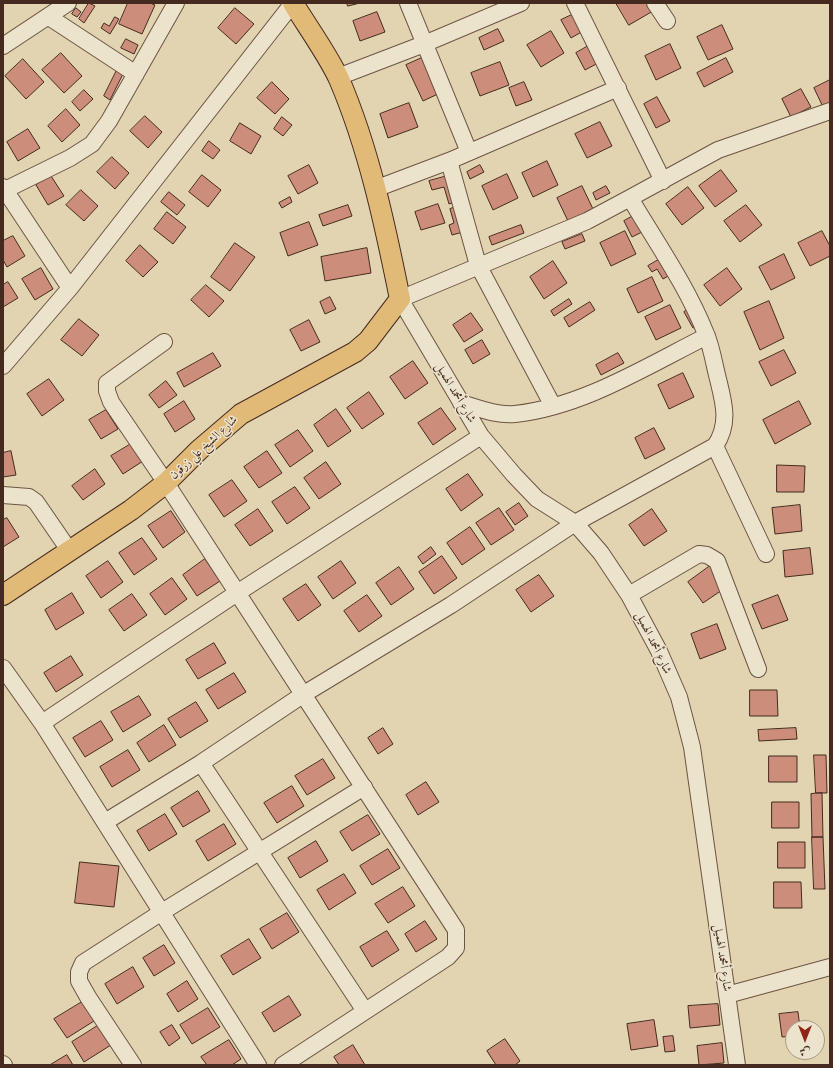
<!DOCTYPE html>
<meta charset="utf-8">
<style>
body{margin:0}
#map{position:relative;width:833px;height:1068px;overflow:hidden;background:#e2d4b0;font-family:"Libre Bodoni",Amiri,serif}
canvas{display:block}
.frame{position:absolute;inset:0;border:4px solid #452a20;pointer-events:none}
.north{position:absolute;left:785px;top:1020px;width:40px;height:40px;box-sizing:border-box;background:#ece3cc;border:1px solid #a99987;border-radius:50%;rotate:180deg;font-size:11px;font-weight:700;line-height:16px;text-align:center;color:#452a20}
.north::after{content:'';display:block;margin:auto;width:14px;height:18px;background:#8f2418;clip-path:polygon(50% 0,100% 100%,50% 72%,0 100%)}
</style>
<div id="map">
<canvas width="833" height="1068"></canvas>
<div class="frame"></div>
<div class="north">ش</div>
</div>
<script>
const g = document.querySelector('canvas').getContext('2d');
g.lineJoin = 'round';
function fill(path, color) {
  g.fillStyle = color;
  g.fill(path, 'evenodd');
}
function strokePath(path, color, width, dash) {
  g.strokeStyle = color;
  g.lineWidth = width;
  g.lineCap = dash ? 'butt' : 'round';
  g.setLineDash(dash || []);
  g.stroke(path);
}
function drawText(font, color, halo, rows, align = 'center') {
  g.font = font + ' "Libre Bodoni",Amiri,serif';
  g.lineWidth = 3;
  g.setLineDash([]);
  g.textBaseline = 'middle';
  g.strokeStyle = halo;
  g.fillStyle = color;
  for (const [text, x, y, turn = 0] of rows) {
    g.save();
    g.translate(x, y);
    g.rotate((+turn || 0) * Math.PI / 180);
    g.textAlign = isNaN(turn) ? turn : align;
    if (halo) g.strokeText(text, 0, 0);
    g.fillText(text, 0, 0);
    g.restore();
  }
}
const building = new Path2D(`
 M89,3l6,3 -11,17 -5,-4z
 M128,3h22l5,2 -13,29 -23,-10z
 M347,3h13l-12,3z
 M616,3h32l5,8 -24,14z
 M76,8l5,4 -4,5 -5,-3z
 M235,8l19,16 -18,20 -18,-16z
 M377,12l8,20 -25,9 -7,-20z
 M576,13l9,17 -14,8 -10,-18z
 M115,17l4,2 -9,15 -9,-6 3,-5 5,3z
 M722,25l11,24 -25,11 -11,-23z
 M498,29l6,12 -20,9 -5,-12z
 M551,31l13,22 -23,14 -14,-22z
 M126,39l12,6 -4,9 -13,-6z
 M670,44l11,24 -25,12 -11,-24z
 M590,45l10,17 -15,8 -9,-17z
 M61,53l21,23 -18,17 -22,-23z
 M424,57l16,36 -17,8 -17,-36z
 M726,58l7,14 -29,15 -7,-14z
 M23,59l21,23 -18,17 -21,-23z
 M500,62l9,23 -29,11 -9,-23z
 M118,68l6,4 -14,28 -6,-4z
 M830,80v23l-7,4 -9,-19z
 M272,82l17,17 -14,15 -18,-16z
 M524,82l8,18 -16,6 -7,-18z
 M801,89l10,18 -20,10 -9,-18z
 M84,90l9,9 -13,12 -8,-9z
 M657,97l13,24 -14,7 -12,-24z
 M409,103l9,24 -30,11 -8,-24z
 M66,109l14,16 -18,17 -14,-16z
 M145,116l17,16 -14,16 -18,-17z
 M282,117l10,8 -9,11 -9,-7z
 M600,122l12,24 -25,12 -12,-24z
 M240,123l21,13 -10,18 -21,-13z
 M28,129l12,19 -22,13 -11,-19z
 M209,141l11,9 -7,9 -11,-8z
 M112,157l17,16 -14,16 -18,-17z
 M547,161l11,24 -25,12 -11,-24z
 M309,165l9,18 -20,11 -10,-18z
 M480,165l4,7 -14,7 -3,-7z
 M721,170l16,21 -22,16 -16,-21z
 M507,174l11,24 -25,12 -11,-24z
 M202,175l19,15 -13,17 -19,-15z
 M451,175l7,26 -9,3 -5,-17 -12,3 -3,-9z
 M51,176l13,20 -16,9 -12,-20z
 M582,186l11,23 -25,12 -11,-23z
 M606,186l4,7 -14,7 -3,-7z
 M688,187l16,21 -22,17 -16,-21z
 M81,190l17,16 -14,15 -18,-16z
 M169,192l16,13 -8,10 -16,-13z
 M290,197l2,5 -10,6 -3,-5z
 M438,204l7,19 -24,7 -6,-18z
 M348,205l4,11 -29,10 -4,-11z
 M746,205l16,20 -22,17 -16,-21z
 M459,206l8,25 -15,4 -3,-10 5,-2 -4,-14z
 M167,212l19,15 -13,17 -19,-15z
 M635,215l9,16 -12,6 -8,-16z
 M309,222l9,23 -30,11 -8,-23z
 M521,225l3,8 -32,12 -3,-8z
 M625,231l11,23 -25,12 -11,-23z
 M822,231l8,15v10l-20,10 -12,-23z
 M582,234l3,7 -20,8 -3,-7z
 M13,236l12,20 -18,11 -4,-7v-19z
 M235,243l20,14 -25,34 -19,-14z
 M140,245l18,17 -15,15 -17,-16z
 M367,248l4,25 -46,8 -4,-24z
 M784,254l11,24 -24,12 -12,-23z
 M660,259l10,16 -7,4 -6,-10 -5,3 -4,-6z
 M553,261l14,22 -23,16 -14,-22z
 M41,268l12,21 -18,11 -13,-21z
 M727,268l15,21 -22,17 -16,-21z
 M652,277l11,24 -25,12 -11,-24z
 M8,282l10,16 -15,9v-22z
 M206,285l18,16 -15,16 -18,-17z
 M330,297l6,12 -11,5 -5,-12z
 M569,299l3,5 -18,12 -3,-5z
 M769,301l15,37 -24,12 -16,-38z
 M590,302l5,8 -26,17 -5,-9z
 M670,305l11,23 -25,12 -11,-23z
 M691,308l9,17 -7,3 -9,-16z
 M471,313l12,17 -19,12 -11,-17z
 M79,319l20,16 -17,21 -21,-16z
 M309,320l11,22 -19,9 -11,-21z
 M482,340l8,14 -17,10 -8,-14z
 M784,350l12,23 -25,13 -12,-24z
 M213,353l8,13 -37,21 -7,-14z
 M618,353l6,10 -23,12 -5,-10z
 M413,361l15,22 -23,16 -15,-22z
 M683,373l11,24 -25,12 -11,-24z
 M49,379l15,21 -22,16 -15,-22z
 M166,381l11,14 -18,13 -10,-13z
 M369,392l15,22 -22,15 -15,-21z
 M184,401l11,18 -20,13 -11,-18z
 M799,401l12,23 -36,20 -12,-24z
 M441,408l15,21 -23,16 -15,-22z
 M336,409l15,22 -23,16 -14,-22z
 M106,410l12,19 -17,10 -12,-19z
 M654,428l11,21 -20,10 -10,-21z
 M298,430l15,21 -23,16 -15,-22z
 M131,444l12,17 -20,13 -12,-18z
 M11,451l5,24 -13,2v-24z
 M267,451l15,22 -23,15 -15,-21z
 M326,462l15,22 -22,15 -15,-21z
 M777,465l28,1 -1,26h-27z
 M95,469l10,15 -22,16 -11,-14z
 M468,474l15,21 -22,16 -15,-22z
 M232,480l15,21 -23,16 -15,-22z
 M295,487l15,21 -23,16 -15,-22z
 M519,503l9,13 -13,9 -9,-13z
 M800,505l2,26 -27,3 -3,-26z
 M499,508l15,22 -23,15 -15,-22z
 M258,509l15,22 -23,15 -15,-21z
 M652,509l15,22 -23,15 -15,-21z
 M171,511l14,21 -22,16 -15,-22z
 M7,518l12,19 -16,10v-27z
 M470,527l15,22 -23,16 -15,-22z
 M142,538l15,21 -23,16 -15,-22z
 M431,547l5,7 -13,10 -5,-7z
 M810,548l3,26 -28,3 -2,-26z
 M442,556l15,22 -23,16 -15,-22z
 M205,559l15,22 -23,15 -14,-21z
 M108,561l15,21 -22,16 -15,-22z
 M341,561l15,22 -23,16 -15,-22z
 M710,566l15,22 -22,15 -15,-21z
 M399,567l15,22 -23,16 -15,-22z
 M539,575l15,21 -23,16 -15,-22z
 M172,578l15,21 -22,16 -15,-21z
 M306,584l15,21 -23,16 -15,-22z
 M72,593l12,20 -28,17 -11,-20z
 M132,594l15,21 -23,16 -15,-21z
 M367,595l15,21 -23,16 -15,-21z
 M778,595l10,25 -26,9 -10,-24z
 M717,624l9,25 -26,10 -9,-25z
 M214,643l12,20 -28,16 -12,-19z
 M71,656l12,19 -27,17 -12,-19z
 M234,673l12,19 -28,17 -12,-19z
 M750,690h27l1,26h-28z
 M139,696l12,19 -28,17 -12,-20z
 M196,702l12,19 -28,17 -12,-19z
 M101,721l12,19 -28,17 -12,-19z
 M164,725l12,20 -27,17 -12,-19z
 M383,728l10,16 -15,10 -10,-16z
 M796,728l1,11 -38,2 -1,-11z
 M128,750l12,20 -28,17 -12,-20z
 M814,755h12l1,38h-11z
 M769,756h28v26h-28z
 M323,759l12,19 -28,17 -12,-19z
 M426,782l13,20 -21,13 -12,-20z
 M292,786l12,20 -27,17 -13,-20z
 M198,791l12,20 -27,16 -12,-19z
 M822,793l1,44h-11l-1,-43z
 M772,802h27v26h-27z
 M165,814l12,20 -28,17 -12,-20z
 M368,815l12,19 -28,17 -12,-19z
 M224,824l12,20 -28,17 -12,-20z
 M812,837h11l2,52h-11z
 M316,841l12,20 -28,17 -12,-20z
 M778,842h27v26h-27z
 M388,849l12,19 -28,17 -12,-19z
 M80,862l39,4 -5,41 -39,-4z
 M344,874l12,19 -27,17 -12,-20z
 M774,882h27l1,26h-28z
 M403,887l12,19 -27,17 -13,-19z
 M287,913l12,19 -27,17 -12,-20z
 M425,921l12,18 -21,13 -11,-18z
 M387,931l12,19 -27,17 -12,-20z
 M249,939l12,19 -28,17 -12,-19z
 M164,945l11,18 -21,13 -11,-18z
 M133,967l11,20 -27,17 -12,-20z
 M187,981l11,18 -20,13 -11,-18z
 M289,996l12,19 -27,17 -12,-19z
 M82,1002l12,19 -27,17 -13,-19z
 M718,1004l2,21 -30,3 -2,-22z
 M208,1008l12,19 -28,17 -12,-19z
 M798,1012l2,16h-7v8l-11,1 -3,-23z
 M654,1020l4,26 -27,4 -4,-26z
 M99,1025l12,20 -27,17 -12,-20z
 M172,1025l8,13 -11,8 -9,-14z
 M673,1036l2,15 -10,1 -2,-15z
 M505,1039l15,22 -5,4h-19l-9,-14z
 M229,1040l12,19 -9,6h-25l-6,-8z
 M722,1043l2,20 -25,2 -2,-19z
 M353,1045l12,20h-26l-5,-8z
 M67,1055l6,10h-23z`);
fill(building, '#cc8d7a');
strokePath(building, '#452a20', 1);
const minor = new Path2D(`
 M408,3l61,149
 M575,3l88,178
 M655,3l12,18
 M49,17l87,57
 M3,46l65,-43
 M338,77l86,-33 97,-41
 M449,161l29,104 75,141
 M3,187l67,101
 M375,189l74,-28 169,-73
 M3,191l67,-33 22,-14 17,-23 67,-118
 M630,198l88,-48 112,-39
 M164,342l-57,41v8l4,11 55,81 290,447v18l-8,9 -165,108
 M3,366l67,-78 223,-285
 M461,403c17,5 36,13 54,11 67,-7 132,-48 192,-78
 M715,446c15,-22 9,-43 3,-67 -4,-15 -6,-31 -12,-45 -19,-48 -50,-92 -76,-136l-43,23 -187,78 81,137 33,39 23,24 38,24 26,30 28,42 30,56 20,46 13,50 45,318
 M3,495l26,2 7,5 33,48
 M629,595l70,-41 8,1 10,6 41,108
 M3,668l39,55 216,342
 M42,723l195,-130 244,-157
 M201,763l164,248
 M105,822l96,-59 103,-69 147,-89 124,-82 140,-77 51,108
 M727,995l103,-28
 M3,1064l1,1
 M133,1065l-45,-68 -9,-16v-9l4,-9 79,-51 202,-125`);
const major = new Path2D(`
 M3,595l128,-85 35,-27 33,-33 42,-36 114,-62 13,-11 32,-42c-15,-74 -31,-150 -61,-220 -11,-24 -32,-53 -46,-76`);
strokePath(minor, '#6c5444', 18);
strokePath(major, '#452a20', 22);
strokePath(minor, '#ece3cc', 16);
strokePath(major, '#e1ba78', 20);
drawText('12px', '#452a20', '#ece3cc', [
 ["شارع أمحمد الهميل",455,393,59],
 ["شارع الشيخ علي زرقون",204,448,-43],
 ["شارع أمحمد الهميل",653,643,64],
 ["شارع أمحمد الهميل",722,958,82]
]);
</script>
